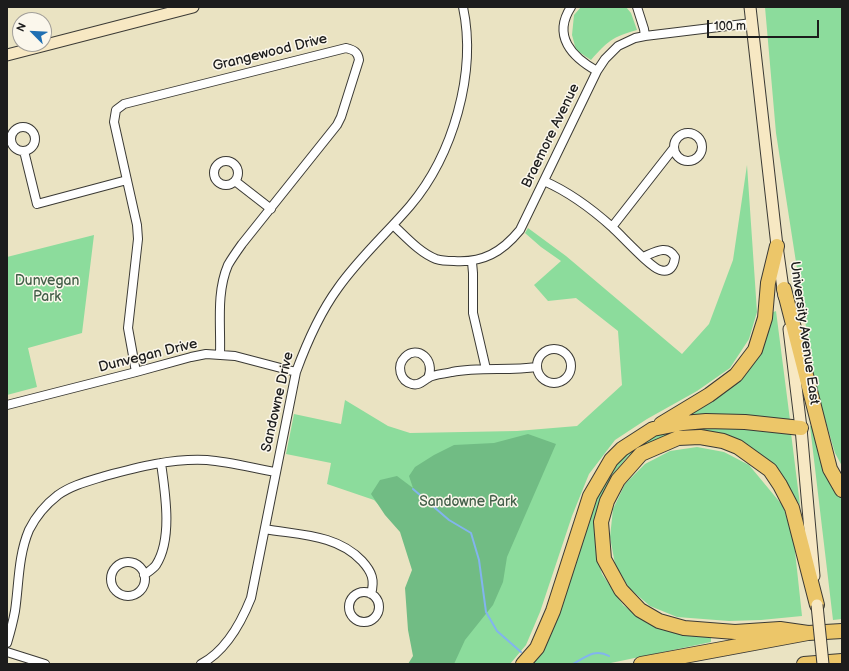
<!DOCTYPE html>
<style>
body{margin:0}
#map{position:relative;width:849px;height:671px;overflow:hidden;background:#eae3c2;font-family:"Balsamiq Sans",sans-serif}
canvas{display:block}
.frame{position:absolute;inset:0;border:8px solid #1c1c1c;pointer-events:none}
.north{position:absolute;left:12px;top:12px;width:40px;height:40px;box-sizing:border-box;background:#fbf7ec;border:1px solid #a29f99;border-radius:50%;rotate:294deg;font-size:11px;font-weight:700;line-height:16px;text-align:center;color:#1c1c1c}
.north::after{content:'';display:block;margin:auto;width:14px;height:18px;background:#1f6fb2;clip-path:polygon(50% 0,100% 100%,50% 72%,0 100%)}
.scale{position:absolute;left:707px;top:20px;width:112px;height:18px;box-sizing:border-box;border:2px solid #1c1c1c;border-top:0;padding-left:5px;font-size:12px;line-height:14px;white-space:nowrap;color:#1c1c1c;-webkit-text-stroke:3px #fbf7ec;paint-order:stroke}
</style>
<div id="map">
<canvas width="849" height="671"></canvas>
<div class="frame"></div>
<div class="north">N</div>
<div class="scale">100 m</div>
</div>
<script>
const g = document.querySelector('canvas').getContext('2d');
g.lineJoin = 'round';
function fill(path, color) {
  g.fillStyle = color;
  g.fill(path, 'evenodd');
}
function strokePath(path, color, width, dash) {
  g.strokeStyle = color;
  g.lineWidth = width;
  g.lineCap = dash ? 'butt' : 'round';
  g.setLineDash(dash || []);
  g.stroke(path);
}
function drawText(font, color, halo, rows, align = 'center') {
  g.font = font + ' "Balsamiq Sans",sans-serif';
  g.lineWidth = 3;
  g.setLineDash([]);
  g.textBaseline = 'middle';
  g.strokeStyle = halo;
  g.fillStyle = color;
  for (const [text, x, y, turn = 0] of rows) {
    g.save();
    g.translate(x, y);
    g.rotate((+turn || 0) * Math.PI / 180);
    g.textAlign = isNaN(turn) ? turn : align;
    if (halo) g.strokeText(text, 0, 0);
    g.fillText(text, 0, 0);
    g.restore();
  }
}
fill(new Path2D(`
 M581,7h45l5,6 6,17c-25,7 -29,11 -46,30l-15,-10 -4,-15 2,-20z
 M765,7h77v459l-7,-13 -20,-68 -39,-252z
 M747,165l10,147 -8,27 -19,29 -33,23 -50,28 -32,21 -26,34 -17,42 -32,96 -14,33 -16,19h-103l23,-5 2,-63 -28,-66 -30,-30 -47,-16 4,-21 -45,-9 8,-40 47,10 4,-24 43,26 22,7 107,-2 60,-5 45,-41 -4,-54 -42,-33 -28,3 -14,-16 27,-24 -20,-14 -16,-14 3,-5 38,28 116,98 27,-30 24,-64z
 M94,235l-12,98 -54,15 9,39 -30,8v-138z
 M776,311l14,109 -54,-5h-50l57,-40 28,-62z
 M717,425l74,8 9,72 -13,-18 -53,-47 -84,3 -21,12 -17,20 -12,24 -5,28 1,27 6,20 21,31 24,18 32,11 32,3v5l-105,22h-75l73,-187 25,-31 22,-12z
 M814,425l16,57 12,17v120l-9,1 -23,-194z
 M697,447l27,5 25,13 34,41 11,36 8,74 -41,4 -32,1 -52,-4 -27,-11 -21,-18 -14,-24 -5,-27 3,-28 12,-25 20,-20 25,-13z`), '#8cdc9c');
fill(new Path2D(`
 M528,434l28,10 -49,113 -4,25 -10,23 -28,35 -11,24h-46l5,-8 -5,-26 -3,-42 7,-18 -12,-38 -15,-17 -14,-21 9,-14 17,-4 16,12 -4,-12 6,-9 19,-12 20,-10 40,-2z`), '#71bc84');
strokePath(new Path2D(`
 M413,489l36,31 22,13 8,27 7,52 11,19 24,21
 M573,664c13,-7 22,-16 36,-8`), '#82b4ee', 2);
const minor = new Path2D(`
 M571,7c-19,29 1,50 26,64
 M637,7l7,22 1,7
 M11 139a12 12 0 1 1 24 0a12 12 0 1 1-24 0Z
 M674 147a14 14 0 1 1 28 0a14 14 0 1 1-28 0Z
 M24,151l13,53 90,-24
 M214 173a12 12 0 1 1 24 0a12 12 0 1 1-24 0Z
 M235,181l36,28
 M544,181c25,11 48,28 68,46 10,9 38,40 48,43 10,3 14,-4 15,-13 -8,-13 -20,-5 -32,0
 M393,225c13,12 27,28 43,34 6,2 13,2 18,2 29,2 48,-9 66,-31l77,-159 8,-12 13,-13 17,-8 10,-2 107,-13
 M612,227l61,-78
 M472,262l1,11v40l13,56
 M537 366a17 17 0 1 1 34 0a17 17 0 1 1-34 0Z
 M136,372l-8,-44 10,-89 -1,-14 -23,-103 2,-12 8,-6 222,-56c8,2 12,4 13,12l-18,57 -4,8 -95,119c-5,7 -10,14 -14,21 -12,28 -7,60 -8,89
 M428,378c8,-19 -11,-33 -23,-21 -9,9 -5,24 7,27 7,2 11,-3 16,-6 6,-4 17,-4 24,-6 28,-5 57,-1 85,-5
 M7,405l129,-33 55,-15 15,-3 29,2 61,16
 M265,529c33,6 72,5 97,32 10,11 13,19 9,33
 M111 579a17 17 0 1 1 34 0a17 17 0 1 1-34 0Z
 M144,575c4,-3 9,-6 12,-10 17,-26 9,-73 5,-102
 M349 607a15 15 0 1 1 30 0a15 15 0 1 1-30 0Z
 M7,643c3,-10 6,-21 8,-32 4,-27 3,-55 14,-81 7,-14 16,-25 29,-35 14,-10 31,-14 47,-19 33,-9 68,-18 102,-16 23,2 46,8 69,12
 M7,652l38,12
 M201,664c25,-13 40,-41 50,-66l45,-226c11,-30 23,-58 42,-84 21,-30 48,-54 72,-82 43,-51 67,-133 53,-199`);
const secondary = new Path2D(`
 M750,7l27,239 7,50
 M7,55l186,-48
 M789,329l12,99 13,148`);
const motorway = new Path2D(`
 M784,289l46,180 12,21
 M661,424l48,-29 27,-20 19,-25 10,-32 3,-35 9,-37
 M808,633l-28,-4 -45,3 -51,-4 -25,-7 -19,-11 -19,-20 -17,-31 -3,-37 6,-21 11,-21 23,-26 37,-16 22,-1 23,4 15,6 32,23 10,15 12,23 25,97
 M523,664l14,-16 16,-37 37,-115 21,-36 11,-11 31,-20 30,-6 23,-2 39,1 56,6
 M641,664l167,-31 34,-2
 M804,664l38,-3`);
strokePath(minor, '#3b3a35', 10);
strokePath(secondary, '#3b3a35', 13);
strokePath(motorway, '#3b3a35', 16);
strokePath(minor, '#fff', 8);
strokePath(secondary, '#f7e8c3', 11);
strokePath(motorway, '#ecc669', 14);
const secondaryBridge = new Path2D(`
 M817,605l6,59`);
strokePath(secondaryBridge, '#3b3a35', 13, []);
strokePath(secondaryBridge, '#f7e8c3', 11);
drawText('14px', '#1c1c1c', '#fbf7ec', [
 ["Grangewood Drive",270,53,-14],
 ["Braemore Avenue",551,136,-64],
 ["University Avenue East",804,333,82],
 ["Dunvegan Drive",148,356,-14],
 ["Sandowne Drive",278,402,-77]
]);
drawText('14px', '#435f49', '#fbf7ec', [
 ["Dunvegan",47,281],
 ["Park",47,297],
 ["Sandowne Park",468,502]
]);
</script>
